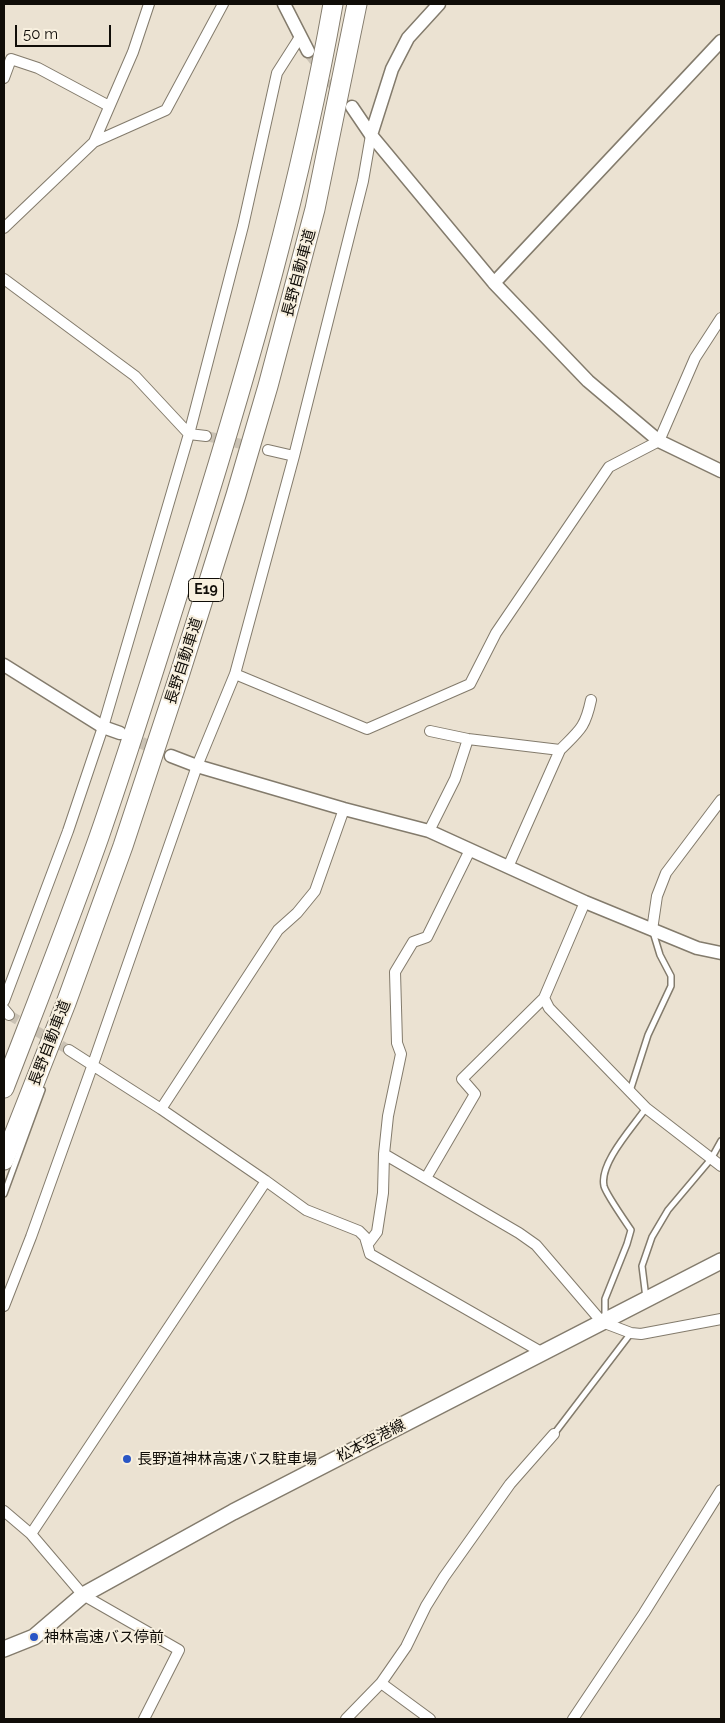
<!DOCTYPE html>
<meta charset="utf-8">
<style>
body{margin:0}
#map{position:relative;width:725px;height:1723px;overflow:hidden;background:#ebe2d2;font-family:Raleway,sans-serif}
canvas{display:block}
.frame{position:absolute;inset:0;border:5px solid #100d08;pointer-events:none}
.scale{position:absolute;left:15px;top:25px;width:96px;height:22px;box-sizing:border-box;border:2px solid #100d08;border-top:0;padding-left:6px;font-size:15px;line-height:18px;white-space:nowrap;color:#100d08;-webkit-text-stroke:4px #f8f0df;paint-order:stroke}
</style>
<div id="map">
<canvas width="725" height="1723"></canvas>
<div class="frame"></div>
<div class="scale">50 m</div>
</div>
<script>
const g = document.querySelector('canvas').getContext('2d');
g.lineJoin = 'round';
function strokePath(path, color, width, dash) {
  g.strokeStyle = color;
  g.lineWidth = width;
  g.lineCap = dash ? 'butt' : 'round';
  g.setLineDash(dash || []);
  g.stroke(path);
}
function drawText(font, color, halo, rows, align = 'center') {
  g.font = font + ' Raleway,"Noto Sans JP",sans-serif';
  g.lineWidth = 4;
  g.setLineDash([]);
  g.textBaseline = 'middle';
  g.strokeStyle = halo;
  g.fillStyle = color;
  for (const [text, x, y, turn = 0] of rows) {
    g.save();
    g.translate(x, y);
    g.rotate((+turn || 0) * Math.PI / 180);
    g.textAlign = isNaN(turn) ? turn : align;
    if (halo) g.strokeText(text, 0, 0);
    g.fillText(text, 0, 0);
    g.restore();
  }
}
strokePath(new Path2D(`
 M206,436l62,14
 M9,1015l60,35`), '#cac2b4', 10, [10, 5]);
strokePath(new Path2D(`
 M308,51l34,44
 M125,735l36,17`), '#cac2b4', 12, [12, 6]);
const service = new Path2D(`
 M630,1091l18,-56 23,-49v-10l-11,-21 -7,-23
 M4,1194l38,-104
 M646,1298l-4,-32 10,-29 16,-27 43,-51 10,-18
 M605,1317v-18l22,-55 4,-14c-6,-9 -25,-36 -27,-44 -5,-23 29,-59 42,-78
 M554,1434l77,-101`);
const minor = new Path2D(`
 M4,78l7,-19 27,9 71,38
 M94,142l39,-90 16,-48
 M4,228l90,-86 72,-32 57,-106
 M4,279l131,97 54,58 17,2
 M268,450l26,6
 M235,674l132,55 103,-45 26,-51 113,-166 50,-26 36,-83 26,-40
 M430,731l38,8 92,11c20,-20 25,-22 31,-50
 M429,831l26,-52 13,-40
 M508,867l52,-117
 M652,930l5,-34 9,-23 55,-73
 M544,998l5,10 97,100 75,58
 M4,1001l64,-170 35,-104 86,-293 54,-208 34,-153 23,-36
 M4,1009l5,6
 M69,1050l92,59 105,72 40,29 53,21 6,6 5,17 173,99
 M161,1109l117,-179 19,-17 18,-22 29,-82
 M384,1154l135,79 17,12 66,77 29,11 10,1 80,-15
 M426,1178l49,-84 -13,-15 82,-81 41,-96
 M368,1244l9,-12 6,-39 1,-39 4,-38 13,-62 -4,-11 -2,-71 18,-30 14,-5 43,-87
 M4,1306l27,-69 62,-173 104,-298 38,-92 59,-218 69,-275 8,-46
 M4,1511l27,23 52,61 96,55 -35,69
 M31,1534l235,-353
 M381,1683l49,36
 M346,1719l35,-36 25,-36 20,-41 18,-29 66,-93 44,-50
 M573,1719l71,-106 77,-123`);
const tertiary = new Path2D(`
 M284,4l24,47
 M352,107l19,28 123,148 94,98 71,60 62,30
 M371,135l21,-66 16,-31 31,-34
 M494,283l227,-242
 M4,665l99,62 17,6
 M171,756l26,10 147,43 85,22 156,71 112,46 24,5`);
const secondary = new Path2D(`
 M4,1649l30,-12 49,-42 150,-83 488,-251`);
const motorway = new Path2D(`
 M4,1088c32,-83 65,-166 95,-251 34,-98 65,-198 96,-298 55,-176 106,-354 138,-535
 M4,1160l62,-157 57,-157 57,-173 56,-178 32,-109 47,-177 42,-205`);
strokePath(service, '#837b6c', 8);
strokePath(minor, '#837b6c', 12);
strokePath(tertiary, '#837b6c', 15);
strokePath(secondary, '#837b6c', 18);
strokePath(motorway, '#837b6c', 21);
strokePath(service, '#fff', 5);
strokePath(minor, '#fff', 10);
strokePath(tertiary, '#fff', 12);
strokePath(secondary, '#fff', 15);
strokePath(motorway, '#fff', 19);
for (const [x, y, r, color] of [
 [127,1459,5,"#2a56c5"],
 [34,1637,5,"#2a56c5"]
]) {
  const dot = new Path2D();
  dot.arc(x, y, r, 0, 2 * Math.PI);
  g.fillStyle = color;
  g.fill(dot);
  strokePath(dot, '#f8f0df', 2);
}
for (const [x, y, w] of [
 [206,590,35]
]) {
  const box = new Path2D();
  box.roundRect(x - w / 2, y - 11.5, w, 23, 4);
  g.fillStyle = '#f8f0df';
  g.fill(box);
  strokePath(box, '#100d08', 1);
}
drawText('bold 14px', '#100d08', null, [
 ["E19",206,590]
]);
drawText('15px', '#100d08', '#f8f0df', [
 ["長野自動車道",299,273,-75],
 ["長野自動車道",184,661,-72],
 ["長野自動車道",50,1043,-69],
 ["松本空港線",371,1441,-27]
]);
drawText('15px', '#100d08', '#f8f0df', [
 ["長野道神林高速バス駐車場",137,1459],
 ["神林高速バス停前",44,1637]
], 'left');
</script>
